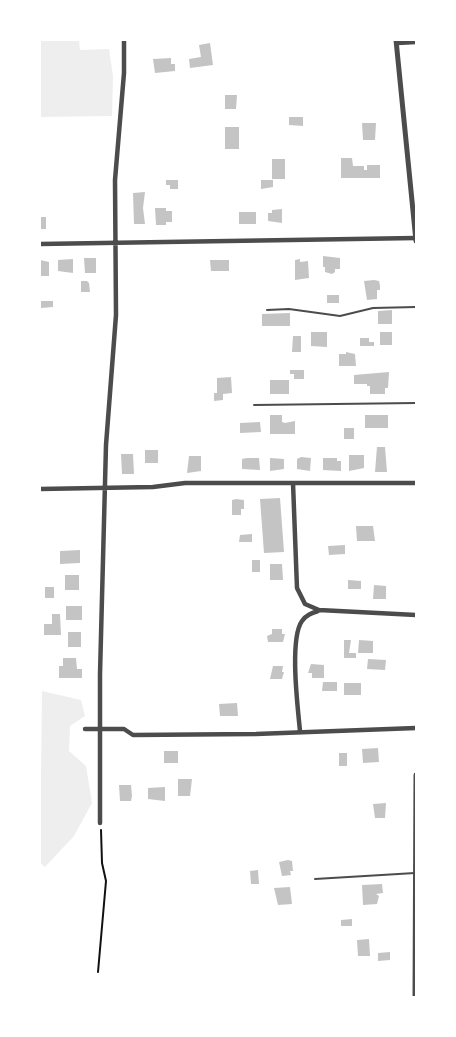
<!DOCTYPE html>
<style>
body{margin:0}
#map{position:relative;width:456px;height:1037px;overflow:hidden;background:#fff;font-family:Cabin,sans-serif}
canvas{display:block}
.frame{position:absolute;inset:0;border:41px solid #fff;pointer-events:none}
</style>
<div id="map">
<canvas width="456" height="1037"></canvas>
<div class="frame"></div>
</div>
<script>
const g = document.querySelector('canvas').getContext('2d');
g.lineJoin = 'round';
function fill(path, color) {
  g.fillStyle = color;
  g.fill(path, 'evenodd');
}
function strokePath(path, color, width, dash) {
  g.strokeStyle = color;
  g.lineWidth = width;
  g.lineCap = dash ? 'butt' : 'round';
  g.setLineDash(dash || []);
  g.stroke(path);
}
fill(new Path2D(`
 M40,40h39l1,10 29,-1 4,27 -1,40 -72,1z
 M42,691l39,9 4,16 -15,10 -1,25 17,15 6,37 -18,33 -29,31 -5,-4z`), '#eee');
fill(new Path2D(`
 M210,43l3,22 -23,3 -1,-9 12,-2 -2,-12z
 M171,58v6h4v7l-20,2 -2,-14z
 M225,95h12l-1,14h-11z
 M289,117h14v9l-14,-1z
 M362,123h14l-1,17h-12z
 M225,127h14v22h-14z
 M341,158h11l1,8h11v4h3v-5h13v13h-39z
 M272,159h13v20h-13z
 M166,180h12v9h-8v-4h-4z
 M261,180h12v7l-12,2z
 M145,192l-2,16 2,16h-11l-1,-31z
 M155,208h11v3h6v11h-6v3h-10z
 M282,209v14l-14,-2v-8h4v-3z
 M239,212h17v12h-17z
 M40,217h6v12h-6z
 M323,256l17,2v11h-5v3l-3,2 -7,-2v-5h-2z
 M84,258h12v15h-11z
 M73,259v14l-15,-2v-11z
 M300,259v3l8,-1 1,17 -14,2v-20z
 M40,260l9,2v14h-9z
 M210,260h19v11h-18z
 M374,280l5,1 1,5v4h-3v9l-10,1 -3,-19z
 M81,281h6l2,2 1,9h-9z
 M327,295h12v8h-12z
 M41,301h12v6l-12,1z
 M392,310v14h-14v-13z
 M290,313v13h-28v-12z
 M311,332h16v15l-16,-1z
 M380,332h12v13h-12z
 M293,336h8v16h-9z
 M360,338h9v4h5v4h-14z
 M346,352l9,2 1,12h-17v-12h7z
 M290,370h14v9h-10v-5h-4z
 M389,372l-1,16h-3v6h-15v-8h-3v-2h-13v-9z
 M231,377l1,16 -9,1v6l-9,1v-8h3v-15z
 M270,380h19v14h-19z
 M270,415h12v7l3,1 10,-2v13h-25z
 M365,415h23v13h-23z
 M260,422l1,10 -21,1v-10z
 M344,428h10v11h-10z
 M377,447h8l2,25h-12z
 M145,450h13v13h-13z
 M121,454h12l1,20h-12z
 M349,455h15v13l-15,3z
 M189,456h12v15l-14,2z
 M301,457l10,1 -1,13 -13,-2v-10z
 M247,458h12l1,12 -18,-1v-10z
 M270,458l14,1v10l-14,2z
 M323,458h14v3h4v10l-18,-1z
 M280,498l4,54 -20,1 -4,-54z
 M236,499l8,1v9h-3v6h-9v-15z
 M356,526h17l2,15h-18z
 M252,534v8h-13l1,-7z
 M345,545v9l-16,1 -1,-9z
 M80,550v13l-20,1v-13z
 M252,560h8v12h-8z
 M270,564h12l1,16h-13z
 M65,575h14v15h-14z
 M348,580l13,1v8h-13z
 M374,585l12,1v13h-13z
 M45,587h9v11h-9z
 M66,606h16v14h-16z
 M52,614h8l1,21h-17v-11h8z
 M272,629h10v5h3l-2,8h-15l-1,-6 5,-2z
 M68,632h13v15h-13z
 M344,640h7l-2,13h7v5h-12z
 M359,640l14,1v12h-15z
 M63,658h13l1,11h5v9h-23v-12h4z
 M368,659l18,1 -1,10 -18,-1z
 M311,664l13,1v13h-12v-5h-4z
 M273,666h10l-1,6h2l-2,7h-12z
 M323,682h14v9h-15z
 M344,683h17v12h-17z
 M237,703l1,13h-18l-1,-12z
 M378,748l1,14 -16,1 -1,-14z
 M164,751h14v12h-14z
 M339,753h8v13h-8z
 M178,779h14l-2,17h-12z
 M119,785h12l1,11 -1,5h-11z
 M165,787v14l-17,-2v-11z
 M386,803l-1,15h-10l-2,-14z
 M288,860l4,1 1,10h-3l1,4 -9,1 -3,-14z
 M258,870l1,14h-8l-1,-13z
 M382,884l1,9 -7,1 3,2 -2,8 -14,1 -1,-20z
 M290,887l2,17 -14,1 -4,-17z
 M352,919v7h-11v-6z
 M369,939l1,17h-12l-1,-16z
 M390,952v8l-12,1v-8z`), '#c4c4c4');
strokePath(new Path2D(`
 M98,972l8,-91 -4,-18 -1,-33`), '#111', 2);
strokePath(new Path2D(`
 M267,310l22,-1 51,7 33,-8 43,-1
 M254,405l162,-2
 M315,879l100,-6`), '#4c4c4c', 2);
strokePath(new Path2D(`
 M397,43l19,-1
 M40,244l376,-6
 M293,483l4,105 8,16 14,6 97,5
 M40,489l113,-2 32,-4h231
 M85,729h39l9,6 123,-1 160,-6
 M300,731c-2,-22 -11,-92 2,-110 4,-6 10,-8 16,-10
 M100,823v-149l6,-229 10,-130 -1,-135 9,-107v-33`), '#4c4c4c', 4.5);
strokePath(new Path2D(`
 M396,40l20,201
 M415,997l1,-222`), '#4c4c4c', 5);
</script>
